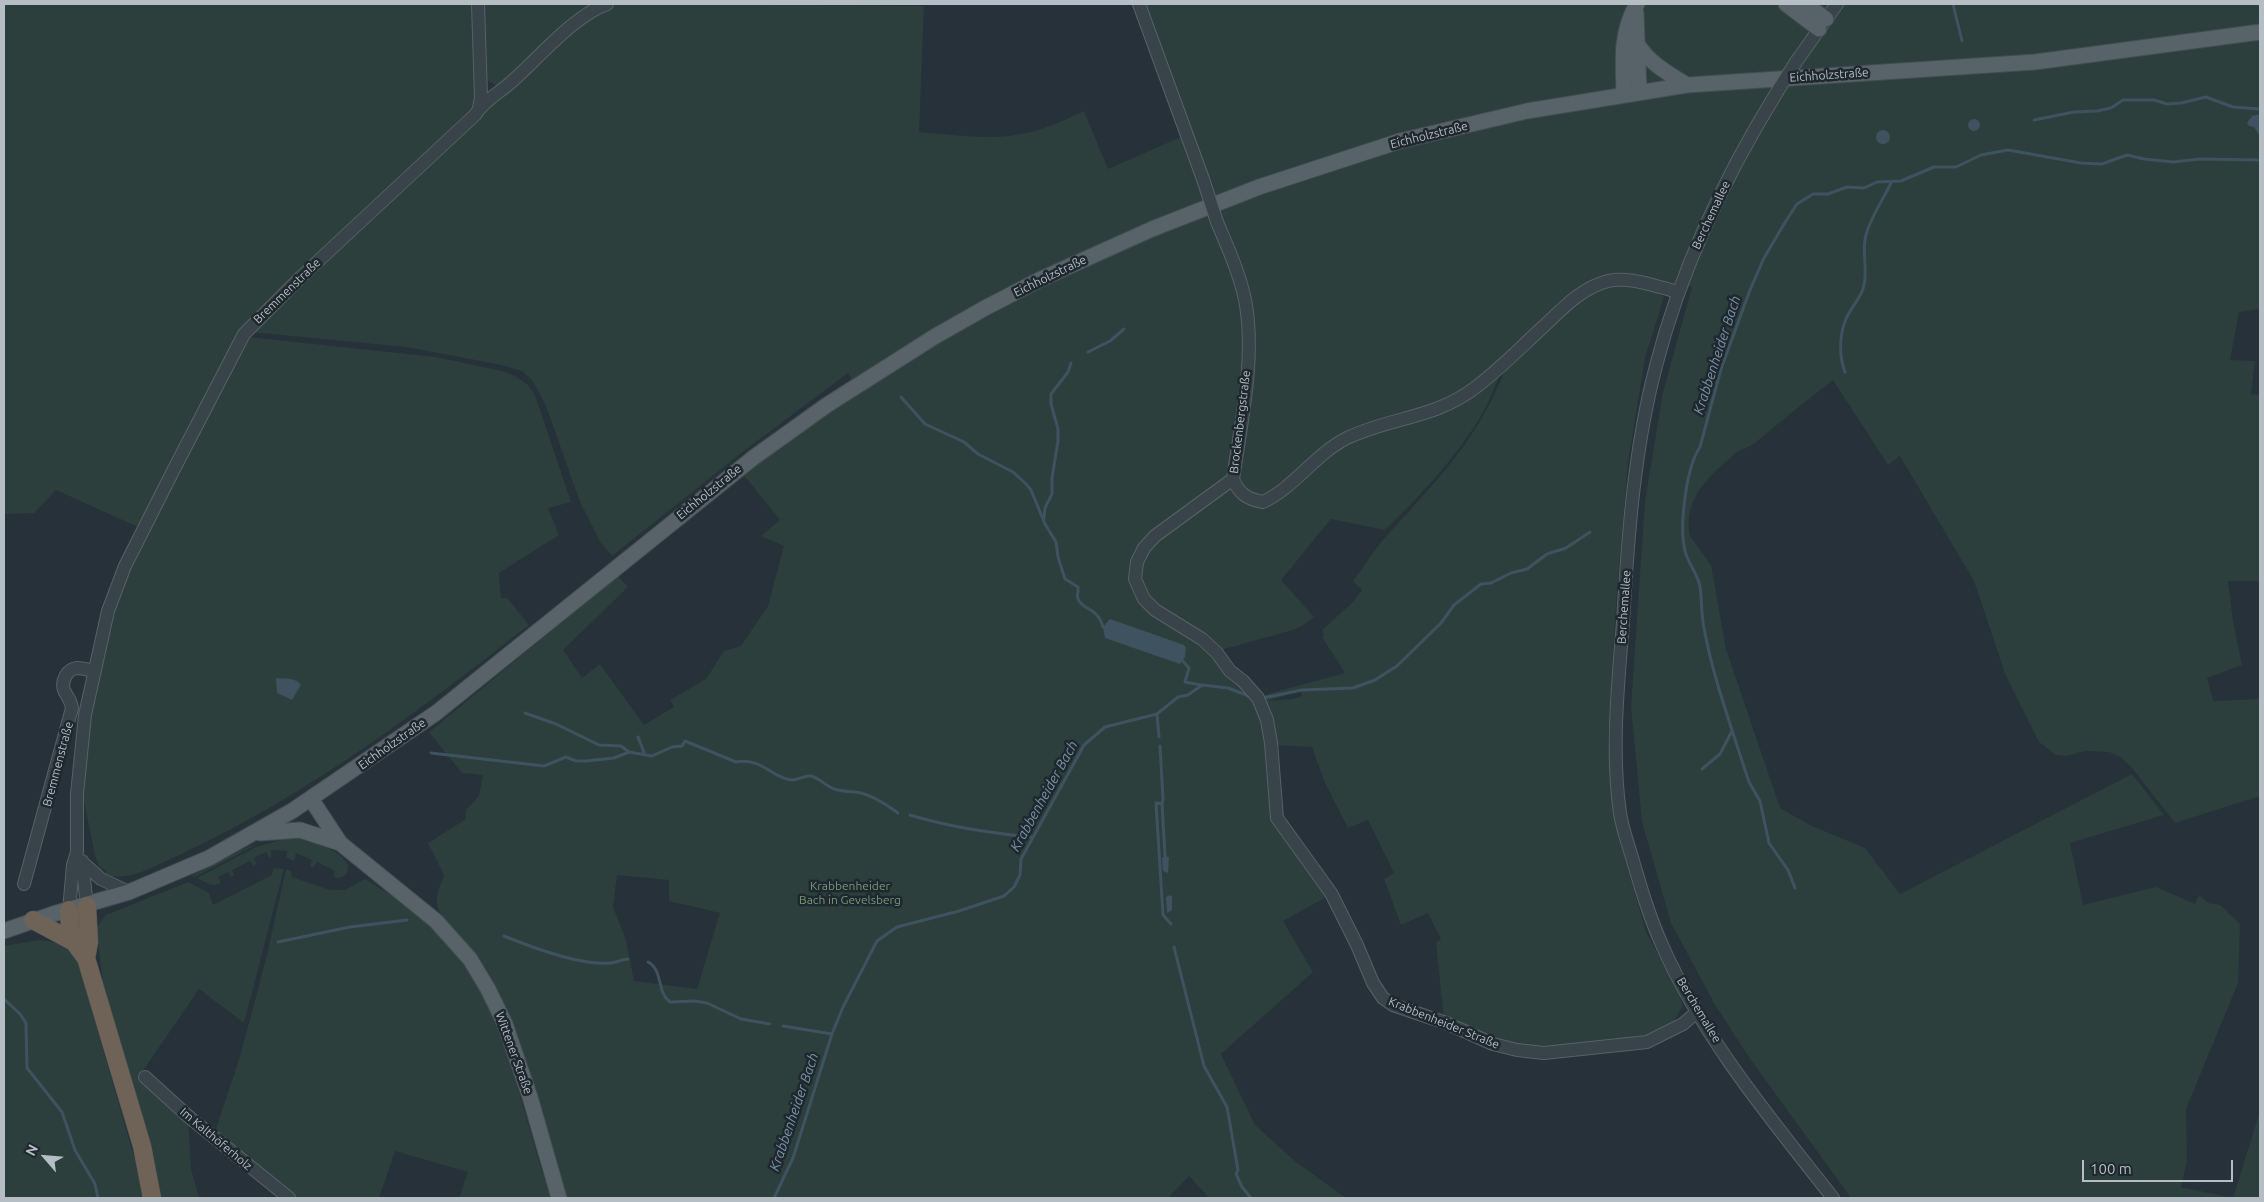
<!DOCTYPE html>
<meta charset="utf-8">
<style>
body{margin:0}
#map{position:relative;width:2264px;height:1202px;overflow:hidden;background:#263139;font-family:Ubuntu,sans-serif}
canvas{display:block}
.frame{position:absolute;inset:0;border:5px solid #b5bec5;pointer-events:none}
.north{position:absolute;left:20px;top:1132px;width:50px;height:50px;-webkit-text-stroke:4px #1f282f;paint-order:stroke;rotate:297deg;font-size:14px;font-weight:700;line-height:20px;text-align:center;color:#b5bec5}
.north::after{content:'';display:block;margin:auto;width:18px;height:22px;background:#b5bec5;clip-path:polygon(50% 0,100% 100%,50% 72%,0 100%)}
.scale{position:absolute;left:2082px;top:1160px;width:151px;height:22px;box-sizing:border-box;border:2px solid #b5bec5;border-top:0;padding-left:6px;font-size:15px;line-height:18px;white-space:nowrap;color:#b5bec5;-webkit-text-stroke:4px #1f282f;paint-order:stroke}
</style>
<div id="map">
<canvas width="2264" height="1202"></canvas>
<div class="frame"></div>
<div class="north">N</div>
<div class="scale">100 m</div>
</div>
<script>
const g = document.querySelector('canvas').getContext('2d');
g.lineJoin = 'round';
function fill(path, color) {
  g.fillStyle = color;
  g.fill(path, 'evenodd');
}
function strokePath(path, color, width, dash) {
  g.strokeStyle = color;
  g.lineWidth = width;
  g.lineCap = dash ? 'butt' : 'round';
  g.setLineDash(dash || []);
  g.stroke(path);
}
function drawText(font, color, halo, rows, align = 'center') {
  g.font = font + ' Ubuntu,sans-serif';
  g.lineWidth = 5;
  g.setLineDash([]);
  g.textBaseline = 'middle';
  g.strokeStyle = halo;
  g.fillStyle = color;
  for (const [text, x, y, turn = 0] of rows) {
    g.save();
    g.translate(x, y);
    g.rotate((+turn || 0) * Math.PI / 180);
    g.textAlign = isNaN(turn) ? turn : align;
    if (halo) g.strokeText(text, 0, 0);
    g.fillText(text, 0, 0);
    g.restore();
  }
}
fill(new Path2D(`
 M4,4h470c1,31 10,83 -5,110l-215,203 -114,211 -84,-38 -22,23 -30,1z
 M482,4h118l-91,75 -13,6 -10,-5z
 M618,4l306,2 -5,126c31,2 65,8 96,3 23,-3 48,-14 69,-24l24,58 82,-36 -46,-129h1116v305l-21,3 -9,48 25,1 -4,33 9,1v186h-32l5,40 9,44 -35,13 6,23 47,-2v97l-85,27 -43,-55 -12,-11 -11,-5 -24,-1 -18,5 -11,-1 -17,-13 -33,-66 -32,-95 -74,-125 -12,9 -55,-85c-26,20 -52,41 -78,63 -6,4 -14,6 -20,11 -26,22 -52,44 -45,82l21,29 15,84 54,159 32,18 53,22 35,46 232,-120 32,41 -94,28 13,62 73,-18 39,17 4,-9 9,8 12,2 20,19 -2,59 -52,126 1,52 -6,26 52,11 27,-87v87h-409l-103,-142 -34,-53 -43,-80 -29,-101 -11,-115 14,-206 18,-109 29,-105 -65,-14 -10,10 28,4 19,10 -19,61 -17,105 -11,127 -9,148 6,82 32,112 32,59 5,15 -9,15 -22,11 -21,9 -37,5 -76,2 -74,-28 -8,-77 5,-4 -13,-26 -27,12 -17,-46 10,-6 -26,-53 -20,8 -23,-45 -13,-36 -42,-2 5,73 53,78 -45,25 30,51 -92,82 34,71 41,37 50,36h-137l-20,-22 -21,22h-603l-38,-127 -80,-148c-15,-20 -11,-26 -3,-48l-16,-32 38,-24v-9l13,-14 4,-21 -21,-2 -33,-41 189,-156 10,11 -65,63 19,28 18,-14 44,61 30,-18 -4,-7 36,-21 18,-28 17,-5 27,-40 16,-60 -23,-10 19,-16 -37,-46 116,-82 -11,-19 -99,74 -137,109 -11,-13 -21,-41 -34,-96 -14,-26 -10,-9 -25,-7 -91,-17 -155,-15 303,-285 54,-40zM1503,367h3c-27,73 -73,117 -124,174 -10,12 -19,27 -29,40l9,9 -9,12 -31,28 2,4 -2,3 23,36 -85,23 -50,-43 83,-23 9,-4 12,-9 -33,-37 50,-61 54,11c37,-36 74,-75 100,-121 7,-13 12,-28 18,-42zM1300,691l2,5 -9,3 -25,2zM617,875l52,5v21l51,12 -23,76 -63,-8 -8,-41 -13,-33z
 M248,337l188,20 66,14 13,5 13,9 7,10 36,107 -23,6 11,27 -60,38 2,25h6l22,27c-110,86 -221,170 -348,229 -23,10 -50,28 -75,21v-4l-7,-5 -4,-10 -12,-60 1,-29 11,-79 16,-74 17,-44z
 M291,837l1,2 3,-2c15,1 46,14 53,28 1,9 -6,15 -15,12l2,-6 -18,-9 -4,6 -3,-2 2,-6 -16,-7 -2,8 -8,-4 1,-6 -16,-1v7l-2,1 -3,-6 -12,6 2,6 -3,2 -3,-5 -18,9 2,5 -3,2 -3,-5 -10,5 3,6c-8,5 -16,-1 -24,-5l59,-31z
 M258,844l-64,33 -3,-1 57,-29z
 M273,868l11,1 -40,154 -45,-34 -59,86 48,43 3,51 8,29h-42l-50,-185 -11,-85 10,-13 82,-33 21,11 4,12 59,-30z
 M286,869l5,2 1,6 38,13h15l20,-11c24,15 49,29 70,49 44,40 65,98 85,153l-4,1 26,90 9,26h-92l9,-26 -73,-21 -16,47h-86l-79,-63 25,-75 27,-101z
 M38,940l16,2 19,9 6,15 63,218 2,14h-140v-252z`), '#2c3f3c');
fill(new Path2D(`
 M2260,114v22l-6,-9 -5,-1 -2,-3 5,-7z
 M1968 125a6 6 0 1 1 12 0a6 6 0 1 1-12 0Z
 M1876 137a7 7 0 1 1 14 0a7 7 0 1 1-14 0Z
 M1110,619l74,26 2,3 -1,9 -5,7 -75,-26 -2,-11z
 M276,678c8,1 20,-1 25,7l-9,15 -15,-7z
 M1165,856l4,1 -1,16 -5,-2 -1,-13z
 M1170,895l2,2v13l-5,3 -1,-16z`), '#3e5260');
strokePath(new Path2D(`
 M1953,4l9,37
 M2034,120l40,-8 23,-1 14,-3 12,-8h31l13,4 14,-1 25,-6 27,10 27,2
 M1088,352l22,-11 14,-12
 M1845,372c-6,-15 -6,-37 1,-53 4,-10 13,-19 17,-30 6,-17 -2,-36 3,-54 5,-19 17,-35 25,-52
 M901,397l24,27 39,18 14,12 35,18 13,12 5,6 14,34 11,18 2,15 7,22 13,8c1,5 -2,9 0,12 5,12 19,7 25,28
 M1044,518l1,-10 7,-14v-16l6,-37v-12l-7,-25v-10l17,-22 3,-9
 M1182,660l7,8 -4,14 16,3
 M1263,698l39,-8 51,-2 22,-8 22,-14 44,-43 13,-18 27,-21 10,-1 20,-10 16,-4 20,-15 19,-6 24,-16
 M525,713l31,11 43,21 22,1 8,6
 M1157,714l2,23
 M638,737l7,18
 M1160,746l3,53 -1,5 -6,-1 7,112 8,9
 M431,753l113,13 22,-9 10,4h10l28,-3 15,-6 23,4 20,-9 10,-1 3,-5 51,21c25,-5 36,16 56,18 7,0 12,-5 19,-4 8,2 15,10 23,13 9,3 18,2 27,4 13,3 26,12 37,20
 M1702,769l18,-15 12,-23
 M1162,804l3,52
 M910,815c39,12 80,18 121,22
 M1795,888l-7,-18 -19,-27 -9,-42 -11,-19 -6,-18c-14,-44 -31,-91 -39,-136 -3,-14 -2,-28 -4,-42 -3,-13 -12,-23 -15,-35 -6,-24 1,-84 15,-104l21,-78 29,-79 14,-32 20,-34 13,-20 16,-10h15l19,-7 17,1 13,-6 24,-1 33,-14h22l25,-12 27,-5 73,13 21,1 25,-9 17,4 29,3 27,-3 60,1
 M504,936c27,11 76,30 106,27 6,0 12,-4 18,-4
 M278,942l72,-15 57,-7
 M1174,947l30,119 23,41 11,63 -2,4 6,13 9,11
 M648,962c16,9 8,30 22,40l25,-1 12,2 34,16 29,5
 M4,999l16,15 6,9 1,45 35,44 13,38 20,34 3,14
 M783,1026l49,8
 M774,1198l19,-40 39,-124 11,-27 34,-66 20,-14 62,-16 45,-15 10,-9 6,-12 1,-16 63,-114 21,-18 52,-13 21,-17 10,-2 14,-10 26,3 21,8`), '#3e5260', 3);
const minor = new Path2D(`
 M478,4l3,93 -2,11
 M1139,4l64,175
 M1796,62l41,-58
 M1777,92c-53,86 -96,176 -121,274 -22,83 -28,170 -33,256 -5,63 -12,128 -3,191 2,14 7,28 11,41 9,31 18,62 31,91 41,93 109,174 171,253
 M1217,222c11,26 24,54 29,83 9,57 -5,117 -13,174 6,15 14,20 30,23 32,-15 52,-48 84,-64 43,-21 88,-19 129,-51 24,-18 46,-41 68,-61 19,-18 37,-38 64,-45 23,-5 48,6 71,11
 M1233,479l-78,57 -11,12 -7,14 -2,17 9,20 11,11 47,29 15,14 13,18 13,10 15,17 9,22 4,23 6,75 54,75 26,52 16,38 10,15 10,7 53,18 47,21 24,6 27,3 103,-11 36,-18 14,-12
 M82,861l5,45
 M82,862l19,17 28,13
 M24,884l48,-176c-1,-8 -5,-11 -8,-18 -3,-9 3,-21 13,-22 5,0 12,2 17,3
 M69,910l4,-45 4,-13v-58l8,-79 23,-104 17,-45 48,-95 71,-137 57,-57 174,-162c8,-13 22,-21 34,-31 27,-23 65,-69 98,-80
 M145,1077l44,40 100,81`);
const major = new Path2D(`
 M1786,4l33,25
 M1805,4l21,15
 M1636,13l3,78
 M1636,42c12,20 31,31 51,43
 M1624,94c-1,-33 -4,-61 13,-90
 M311,799l29,44 96,78 34,38 18,30 17,35 25,73 29,101
 M260,833l40,-3 40,13
 M4,931l49,-17 76,-22 80,-34 83,-47 144,-98 317,-255 74,-53 107,-68 51,-29 56,-29 111,-50 107,-42 141,-46 127,-30 160,-26 348,-23 225,-30`);
const highway = new Path2D(`
 M69,910l1,19 4,13
 M33,920l41,22 12,16 56,188 10,52
 M86,958l3,-16 -2,-36`);
strokePath(minor, '#576168', 14);
strokePath(major, '#424c53', 17);
strokePath(highway, '#454e55', 19);
strokePath(minor, '#39434a', 12);
strokePath(major, '#586269', 15);
strokePath(highway, '#6f6257', 18);
const minorBridge = new Path2D(`
 M1777,92l19,-30
 M1203,179l14,43`);
strokePath(minorBridge, '#576168', 14, []);
strokePath(minorBridge, '#39434a', 12);
drawText('12px', '#b5bec5', '#1f282f', [
 ["Eichholzstraße",1829,75,-4],
 ["Eichholzstraße",1429,135,-14],
 ["Berchemallee",1711,215,-65],
 ["Eichholzstraße",1050,276,-26],
 ["Bremmenstraße",287,291,-44],
 ["Brockenbergstraße",1240,422,-83],
 ["Eichholzstraße",709,492,-39],
 ["Berchemallee",1624,607,-86],
 ["Eichholzstraße",392,744,-35],
 ["Bremmenstraße",58,764,-75],
 ["Berchemallee",1699,1010,59],
 ["Krabbenheider Straße",1444,1023,22],
 ["Wittener Straße",514,1053,70],
 ["Im Kalthöferholz",216,1139,40]
]);
drawText('12px', '#769878', '#1f282f', [
 ["Krabbenheider",850,886],
 ["Bach in Gevelsberg",850,900]
]);
drawText('italic 14px', '#7993a5', '#1f282f', [
 ["Krabbenheider Bach",1717,355,-72],
 ["Krabbenheider Bach",1044,796,-61],
 ["Krabbenheider Bach",794,1112,-71]
]);
</script>
